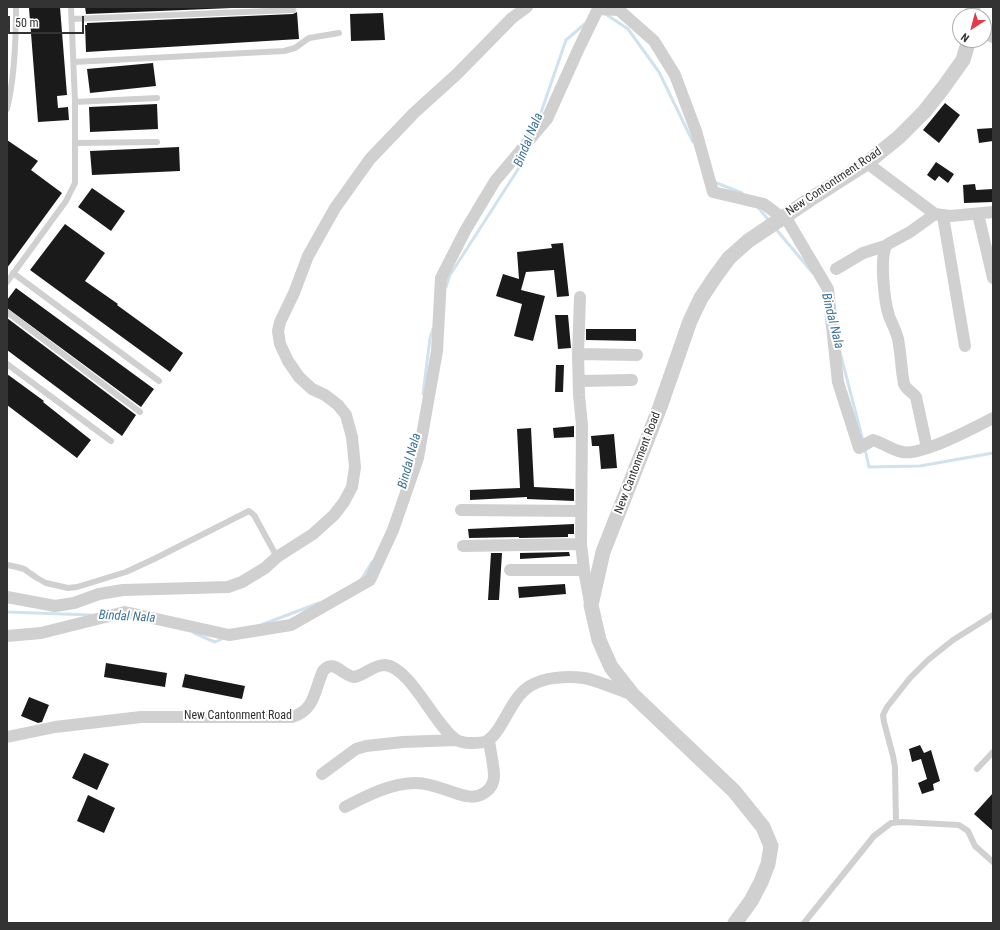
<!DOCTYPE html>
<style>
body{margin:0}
#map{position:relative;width:1000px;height:930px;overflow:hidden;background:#fff;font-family:"Roboto Condensed",sans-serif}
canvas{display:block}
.frame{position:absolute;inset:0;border:8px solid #333;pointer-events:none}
.north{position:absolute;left:952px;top:8px;width:40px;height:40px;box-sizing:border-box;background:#fff;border:1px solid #adadad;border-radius:50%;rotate:216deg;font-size:11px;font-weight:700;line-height:16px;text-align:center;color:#333}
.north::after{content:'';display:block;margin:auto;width:14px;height:18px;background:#e63946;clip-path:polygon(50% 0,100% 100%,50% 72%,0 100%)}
.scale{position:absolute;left:8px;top:16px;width:76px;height:18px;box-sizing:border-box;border:2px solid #333;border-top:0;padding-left:5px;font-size:12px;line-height:14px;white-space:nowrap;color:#333;-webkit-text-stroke:3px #fff;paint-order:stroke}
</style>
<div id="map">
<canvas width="1000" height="930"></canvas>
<div class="frame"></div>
<div class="north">N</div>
<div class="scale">50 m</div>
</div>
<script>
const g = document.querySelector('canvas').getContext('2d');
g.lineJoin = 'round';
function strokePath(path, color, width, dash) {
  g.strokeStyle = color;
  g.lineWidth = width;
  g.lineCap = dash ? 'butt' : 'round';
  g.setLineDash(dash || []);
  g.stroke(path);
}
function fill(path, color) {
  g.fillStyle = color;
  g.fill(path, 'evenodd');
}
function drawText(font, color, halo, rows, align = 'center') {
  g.font = font + ' "Roboto Condensed",sans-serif';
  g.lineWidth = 4;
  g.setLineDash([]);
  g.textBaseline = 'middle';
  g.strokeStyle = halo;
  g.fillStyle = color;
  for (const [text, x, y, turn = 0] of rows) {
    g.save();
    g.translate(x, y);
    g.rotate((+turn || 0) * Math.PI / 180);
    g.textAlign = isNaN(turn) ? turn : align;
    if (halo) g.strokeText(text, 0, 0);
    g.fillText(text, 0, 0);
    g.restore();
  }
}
strokePath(new Path2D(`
 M604,13l24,16 31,43 34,70
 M537,124l29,-84 21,-18
 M714,182l28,11
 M757,206l13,16
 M775,228l37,44
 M446,287l4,-12 74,-115 3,-10
 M840,352l23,89
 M423,394l7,-56 3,-9
 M865,449l4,18 51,-1 73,-13
 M361,580l11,-18
 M7,612l84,3
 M261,625l58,-22
 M194,633l21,9 9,-4`), '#cfe2ee', 3);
fill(new Path2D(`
 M60,7l7,88 -10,1 1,12 10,-1 1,13 -31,2 -9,-114z
 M85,7h171l-170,7z
 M297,12l2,27 -213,13 -1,-27h2v-2l206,-9z
 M383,13l2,27 -34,1 -1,-27z
 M153,63l3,23 -66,7 -3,-24z
 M945,103l15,12 -21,28 -16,-13z
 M157,104l1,25 -68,3 -1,-25z
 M993,128v13l-14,2 -2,-14z
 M7,140l31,21 -7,9 31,23 -55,75z
 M179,147l1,24 -88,4 -2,-24z
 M936,162l18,12 -6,9 -9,-7 -4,5 -8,-6z
 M975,184l1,6 17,-1v13l-29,1 -1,-18z
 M92,188l33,23 -14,20 -33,-24z
 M65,224l40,29 -20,28 33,23 -1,1 66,48 -13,19 -140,-102z
 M563,243l6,53 -12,1 -3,-27 -28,2 -5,18 24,6 -12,45 -19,-5 8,-32 -26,-8 7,-22 16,5 -2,-27 35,-4 -1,-4z
 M16,288l138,101 -13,18 -134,-99v-8z
 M555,315h13l3,33 -13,1z
 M7,318l129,97 -14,21 -115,-86z
 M586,329h50v12l-50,-1z
 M556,365h8l-1,27h-8z
 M7,374l37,27 -1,1 48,38 -14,18 -70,-53z
 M574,426v11l-20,1 -1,-10z
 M531,428l3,59 40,2v12l-47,-2v-2l-57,3v-10l50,-2 -3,-59z
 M614,434l3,34 -16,1 -2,-23h-7l-1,-10z
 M574,524v10h-6v3l-49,1v-1l-50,1 -1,-9z
 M569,552l1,4 -50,3v-6z
 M491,553h11l-3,47h-11z
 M565,584l1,10 -47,4 -1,-11z
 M106,663l61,10 -2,14 -61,-10z
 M185,674l60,12 -3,13 -60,-12z
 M29,697l20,8 -7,17 -4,1 -17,-7z
 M920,745l4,8 7,-3 9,31 -7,3 1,6 -12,4 -4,-11 9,-4 -6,-20 -9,3 -3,-13z
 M84,753l25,11 -12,26 -25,-12z
 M993,793v38l-19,-17z
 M88,795l27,13 -11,25 -27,-12z`), '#1a1a1a');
strokePath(new Path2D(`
 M72,19l221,-9
 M74,62l210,-11 11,-3 14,-10 30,-5
 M75,102l82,-4
 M7,109c8,-33 9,-68 9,-102
 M76,143l81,-1
 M13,273l146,108
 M7,282l59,-81 9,-18v-81l-4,-95
 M7,312l133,100
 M7,364l104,77
 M7,565l10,2 7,2 13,9 9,5 22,5 9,-1 49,-15 28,-13 95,-48 5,4 23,42
 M977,769l16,-17
 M896,822l-1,-55 -2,-11 -9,-34 -1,-7 4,-8 23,-29 18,-18 25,-20 40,-25
 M804,923l70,-87 17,-13 11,-1 57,3 9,6 7,15 18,16`), '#d0d0d0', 6);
strokePath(new Path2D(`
 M984,33l9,4
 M867,163l68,51 15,2 43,-4
 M978,214l15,64
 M943,216l22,130
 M836,269l27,-16 22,-7
 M580,297l-2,57 1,41 3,30 -1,119 3,26 6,33
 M578,354l59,1
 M579,381l53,-1
 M927,448l-11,-51c-3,-5 -9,-6 -12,-13 -3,-15 -3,-30 -6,-45 -2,-9 -6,-15 -9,-23 -4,-12 -11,-64 -1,-72l22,-12 25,-18
 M461,510l120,1
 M463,546l118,-2
 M510,570h74
 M7,597l48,9 19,-3 25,-9 24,-4 105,-3 14,-5 23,-14 12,-11 36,-23 21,-19 10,-13 8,-15 3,-20 -3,-30 -6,-22 -8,-10 -13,-10 -13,-6 -13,-12 -11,-16 -8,-17 -2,-13 2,-9 14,-29 14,-37 27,-48 35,-49 44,-46 43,-39 55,-56 15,-11
 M7,636l34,-3 84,-21 104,23 62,-10 79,-45 23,-50 25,-72 19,-107 4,-73 24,-47 30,-50 52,-62 32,-71 19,-39 21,1 35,31 21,34 21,56 17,61 51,12 25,19 39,66 10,93 21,66 14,-8c10,3 19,10 29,12 19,4 72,-24 91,-34
 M7,737l48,-10 86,-10h151c23,-7 22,-26 31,-46 10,-13 19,4 31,6 11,-2 19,-12 31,-12 25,2 49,59 70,74 4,3 12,4 17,4 5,0 11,0 15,-2 17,-11 23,-43 43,-55 14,-9 37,-10 54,-8 12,2 35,12 49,17
 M322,774l34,-25 10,-3 37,-4 53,-2
 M345,807c21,-11 46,-24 71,-24 18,0 34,10 50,13 14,3 28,-6 28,-20 0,-12 -4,-25 -5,-36`), '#d0d0d0', 12);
strokePath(new Path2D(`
 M973,16v-9
 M735,923l16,-22 10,-19 7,-18 3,-18 -8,-19 -29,-36 -101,-96 -22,-28 -12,-27 -8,-35 12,-53 57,-145 30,-86 11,-23 14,-21 14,-19 19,-17 61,-41 58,-37 32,-26 25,-25 19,-24 20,-28 6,-20`), '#d0d0d0', 15);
drawText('12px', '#333', '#fff', [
 ["New Contontment Road",834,182,-34],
 ["New Cantonment Road",638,463,-69],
 ["New Cantonment Road",238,716]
]);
drawText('italic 13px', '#3f7597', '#fff', [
 ["Bindal Nala",529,140,-68],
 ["Bindal Nala",832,321,76],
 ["Bindal Nala",410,461,-75],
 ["Bindal Nala",127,617,3]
]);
</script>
